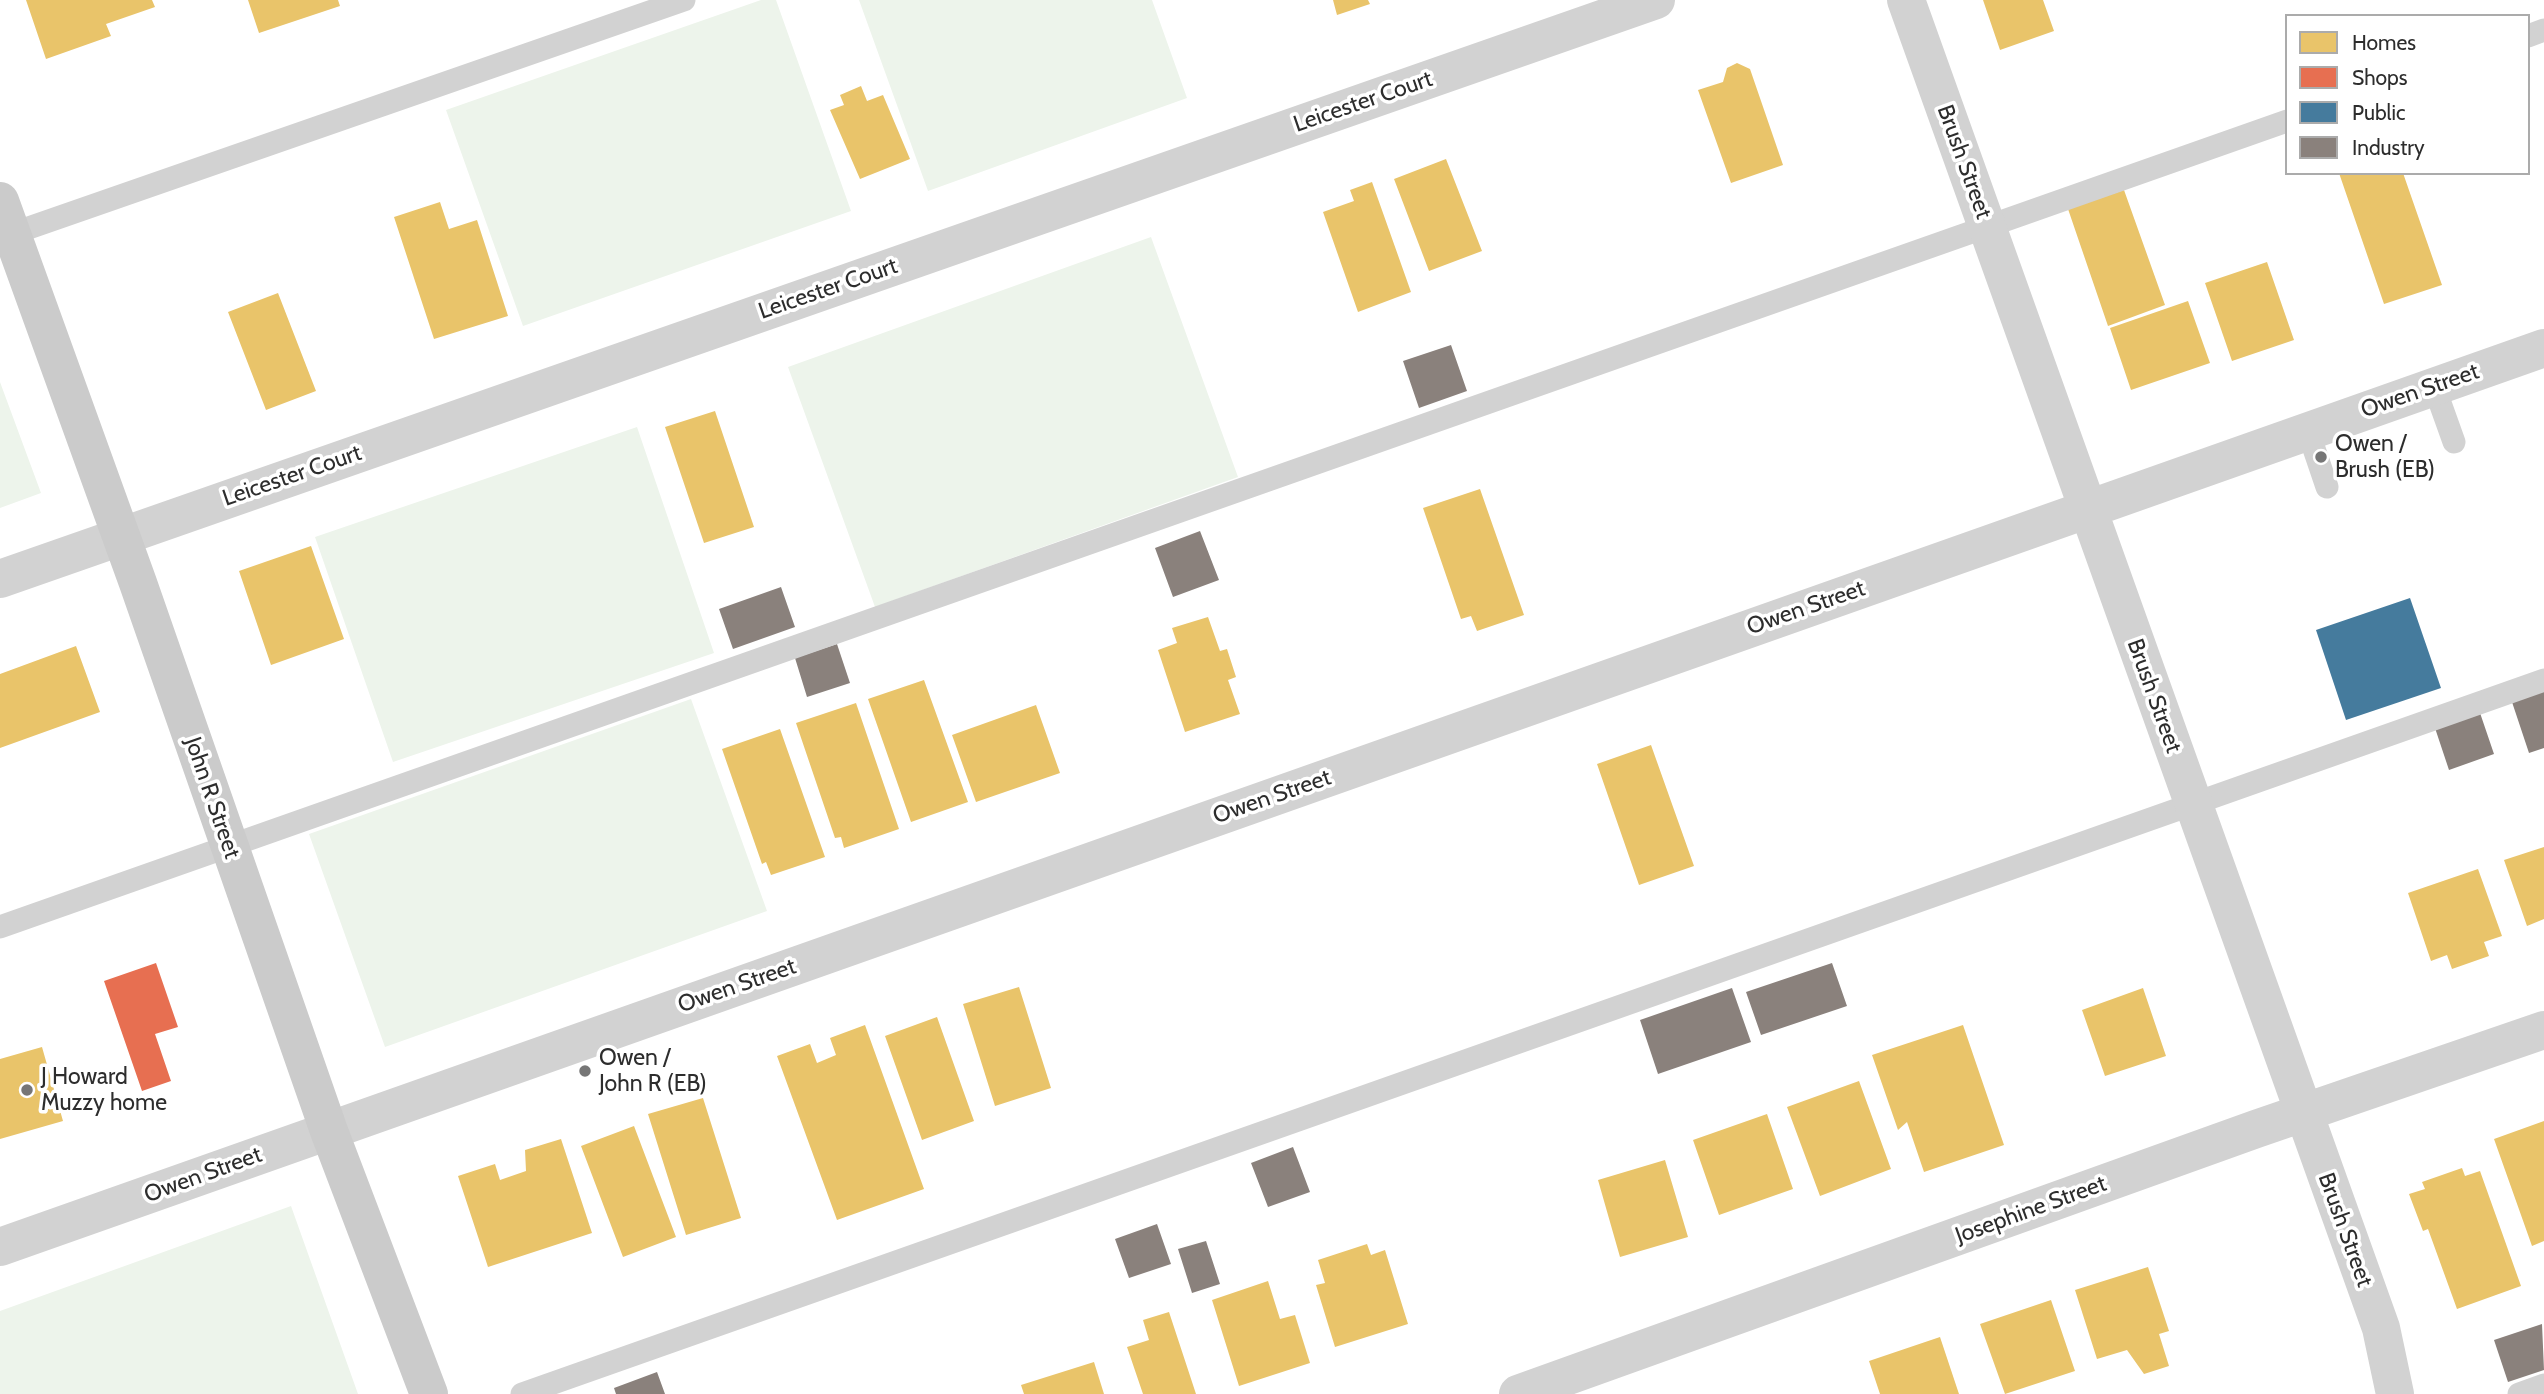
<!DOCTYPE html>
<style>
body{margin:0}
#map{position:relative;width:2544px;height:1394px;overflow:hidden;background:#fff;font-family:Cabin,sans-serif}
canvas{display:block}
.legend{position:absolute;left:2285px;top:14px;width:245px;height:161px;box-sizing:border-box;background:#fff;border:2px solid #ababab;margin:0;padding:9px 12px;list-style:none;font-size:21px;color:#2d2d2d}
.legend li{display:flex;align-items:center;gap:14px;height:35px}
.legend b{width:35px;border:2px solid #ababab}
</style>
<div id="map">
<canvas width="2544" height="1394"></canvas>
<ul class="legend">
<li><b style="height:19px;background:#e9c46a"></b>Homes</li>
<li><b style="height:19px;background:#e76f51"></b>Shops</li>
<li><b style="height:19px;background:#457b9d"></b>Public</li>
<li><b style="height:19px;background:#8a817c"></b>Industry</li>
</ul>
</div>
<script>
const g = document.querySelector('canvas').getContext('2d');
g.lineJoin = 'round';
function fill(path, color) {
  g.fillStyle = color;
  g.fill(path, 'evenodd');
}
function strokePath(path, color, width, dash) {
  g.strokeStyle = color;
  g.lineWidth = width;
  g.lineCap = dash ? 'butt' : 'round';
  g.setLineDash(dash || []);
  g.stroke(path);
}
function drawText(font, color, halo, rows, align = 'center') {
  g.font = font + ' Cabin,sans-serif';
  g.lineWidth = 7;
  g.setLineDash([]);
  g.textBaseline = 'middle';
  g.strokeStyle = halo;
  g.fillStyle = color;
  for (const [text, x, y, turn = 0] of rows) {
    g.save();
    g.translate(x, y);
    g.rotate((+turn || 0) * Math.PI / 180);
    g.textAlign = isNaN(turn) ? turn : align;
    if (halo) g.strokeText(text, 0, 0);
    g.fillText(text, 0, 0);
    g.restore();
  }
}
fill(new Path2D(`
 M761,0h15l75,211 -328,115 -77,-216z
 M859,0h293l35,98 -259,93z
 M1151,237l87,240 -363,130 -87,-240z
 M0,382l41,111 -41,15z
 M637,427l77,226 -321,109 -78,-225z
 M691,699l76,212 -382,136 -76,-213z
 M291,1206l67,188h-358v-83z`), '#edf4eb');
fill(new Path2D(`
 M26,0h126l3,7 -49,17 5,12 -65,23z
 M248,0h90l2,6 -81,27z
 M1333,0h35l2,4 -33,11z
 M1983,0h60l11,31 -54,19z
 M1737,63l13,6 33,96 -52,18 -33,-93 25,-8 4,-14z
 M861,86l6,15 16,-6 27,64 -50,20 -30,-69 14,-5 -4,-10z
 M1446,159l36,92 -53,20 -35,-92z
 M2339,173h64l39,112 -58,19z
 M1372,182l39,110 -53,20 -35,-100 31,-11 -4,-11z
 M2124,190l41,115 -57,21 -40,-117z
 M440,202l9,27 28,-9 31,96 -74,23 -40,-122z
 M2267,262l27,78 -62,21 -27,-78z
 M278,293l38,98 -50,19 -38,-98z
 M2188,301l22,62 -79,27 -21,-62z
 M715,411l39,116 -50,16 -39,-116z
 M1480,489l44,126 -47,16 -6,-15 -10,3 -38,-111z
 M311,546l33,93 -73,26 -32,-94z
 M1208,617l12,34 7,-2 9,28 -8,3 12,34 -55,18 -27,-82 19,-7 -5,-15z
 M76,646l24,66 -100,36v-74z
 M924,680l44,122 -57,20 -43,-123z
 M856,703l43,126 -55,19 -3,-11 -6,1 -39,-115z
 M1036,705l24,68 -84,29 -24,-67z
 M780,729l45,128 -54,18 -5,-13 -4,2 -40,-115z
 M1651,745l43,121 -55,19 -42,-121z
 M2544,847v72l-17,7 -23,-66z
 M2478,869l24,67 -18,6 5,14 -37,13 -5,-14 -16,6 -23,-68z
 M1019,987l32,101 -56,18 -32,-102z
 M2143,988l23,68 -61,20 -23,-66z
 M937,1017l37,104 -52,19 -37,-104z
 M865,1025l59,164 -87,31 -60,-164 33,-12 7,19 19,-8 -6,-17z
 M1963,1025l41,120 -80,27 -17,-50 -9,8 -26,-75z
 M42,1047l21,74 -63,18v-80z
 M1859,1081l32,88 -71,27 -33,-89z
 M703,1098l38,120 -55,17 -38,-121z
 M1767,1114l26,75 -74,26 -26,-75z
 M2544,1121v120l-12,5 -38,-107z
 M634,1126l42,111 -53,20 -42,-111z
 M561,1139l31,94 -104,34 -30,-91 37,-12 5,16 26,-9 -1,-21z
 M1665,1160l23,77 -68,20 -22,-77z
 M2462,1168l3,8 15,-5 41,115 -64,23 -29,-80 -5,2 -14,-37 16,-5 -3,-7z
 M1367,1244l4,11 14,-5 23,74 -73,23 -19,-62 9,-2 -7,-23z
 M2148,1267l21,64 -10,3 10,32 -25,8 -17,-24 -30,9 -22,-69z
 M1268,1281l12,38 15,-4 15,48 -71,23 -27,-86z
 M2051,1300l24,71 -70,23 -25,-70z
 M1169,1312l27,82h-53l-16,-47 22,-7 -6,-20z
 M1940,1337l19,57h-79l-11,-33z
 M1094,1362l10,32h-80l-3,-9z`), '#e9c46a');
fill(new Path2D(`
 M156,963l22,64 -23,7 16,47 -29,10 -38,-110z`), '#e76f51');
fill(new Path2D(`
 M2410,598l31,90 -95,32 -30,-90z`), '#457b9d');
fill(new Path2D(`
 M1451,345l16,46 -48,17 -16,-47z
 M1200,531l19,49 -46,17 -18,-49z
 M781,587l14,40 -62,22 -14,-40z
 M837,644l13,39 -43,14 -12,-39z
 M2544,687v61l-15,5 -18,-54z
 M2478,707l16,47 -45,16 -16,-48z
 M1832,963l15,43 -86,29 -15,-43z
 M1732,988l19,54 -93,32 -18,-54z
 M1293,1147l17,45 -42,15 -17,-44z
 M1157,1224l14,40 -42,14 -14,-39z
 M1206,1241l14,43 -28,9 -14,-44z
 M2542,1324l2,46 -36,12 -14,-42z
 M657,1372l8,22h-49l-2,-6z`), '#8a817c');
strokePath(new Path2D(`
 M2528,36l16,-6
 M3,237l681,-237
 M2434,386l20,56
 M2308,431l19,56
 M0,927l2287,-806
 M522,1394l2022,-714
 M2519,1394l25,-9`), '#d2d2d2', 23);
strokePath(new Path2D(`
 M1906,0l475,1328 14,66
 M0,579l1656,-579
 M0,1247l2544,-899
 M1518,1394l738,-265 288,-99`), '#d2d2d2', 38);
strokePath(new Path2D(`
 M0,201l138,382 191,548 100,263`), '#cbcbcb', 38);
for (const [x, y, r, color] of [
 [2321,457,7,"#767676"],
 [585,1071,7,"#767676"],
 [27,1090,7,"#767676"]
]) {
  const dot = new Path2D();
  dot.arc(x, y, r, 0, 2 * Math.PI);
  g.fillStyle = color;
  g.fill(dot);
  strokePath(dot, '#fff', 2.5);
}
drawText('23px', '#2d2d2d', '#fff', [
 ["Leicester Court",1363,102,-19],
 ["Brush Street",1964,162,70],
 ["Leicester Court",828,289,-19],
 ["Owen Street",2420,391,-19],
 ["Leicester Court",292,476,-19],
 ["Owen Street",1806,608,-19],
 ["Brush Street",2154,696,70],
 ["Owen Street",1272,797,-19],
 ["John R Street",212,798,71],
 ["Owen Street",737,986,-19],
 ["Owen Street",203,1175,-20],
 ["Josephine Street",2031,1210,-20],
 ["Brush Street",2345,1230,70]
]);
drawText('23px', '#2d2d2d', '#fff', [
 ["Owen /",2335,444],
 ["Brush (EB)",2335,470],
 ["Owen /",599,1058],
 ["John R (EB)",599,1084],
 ["J Howard",41,1077],
 ["Muzzy home",41,1103]
], 'left');
</script>
